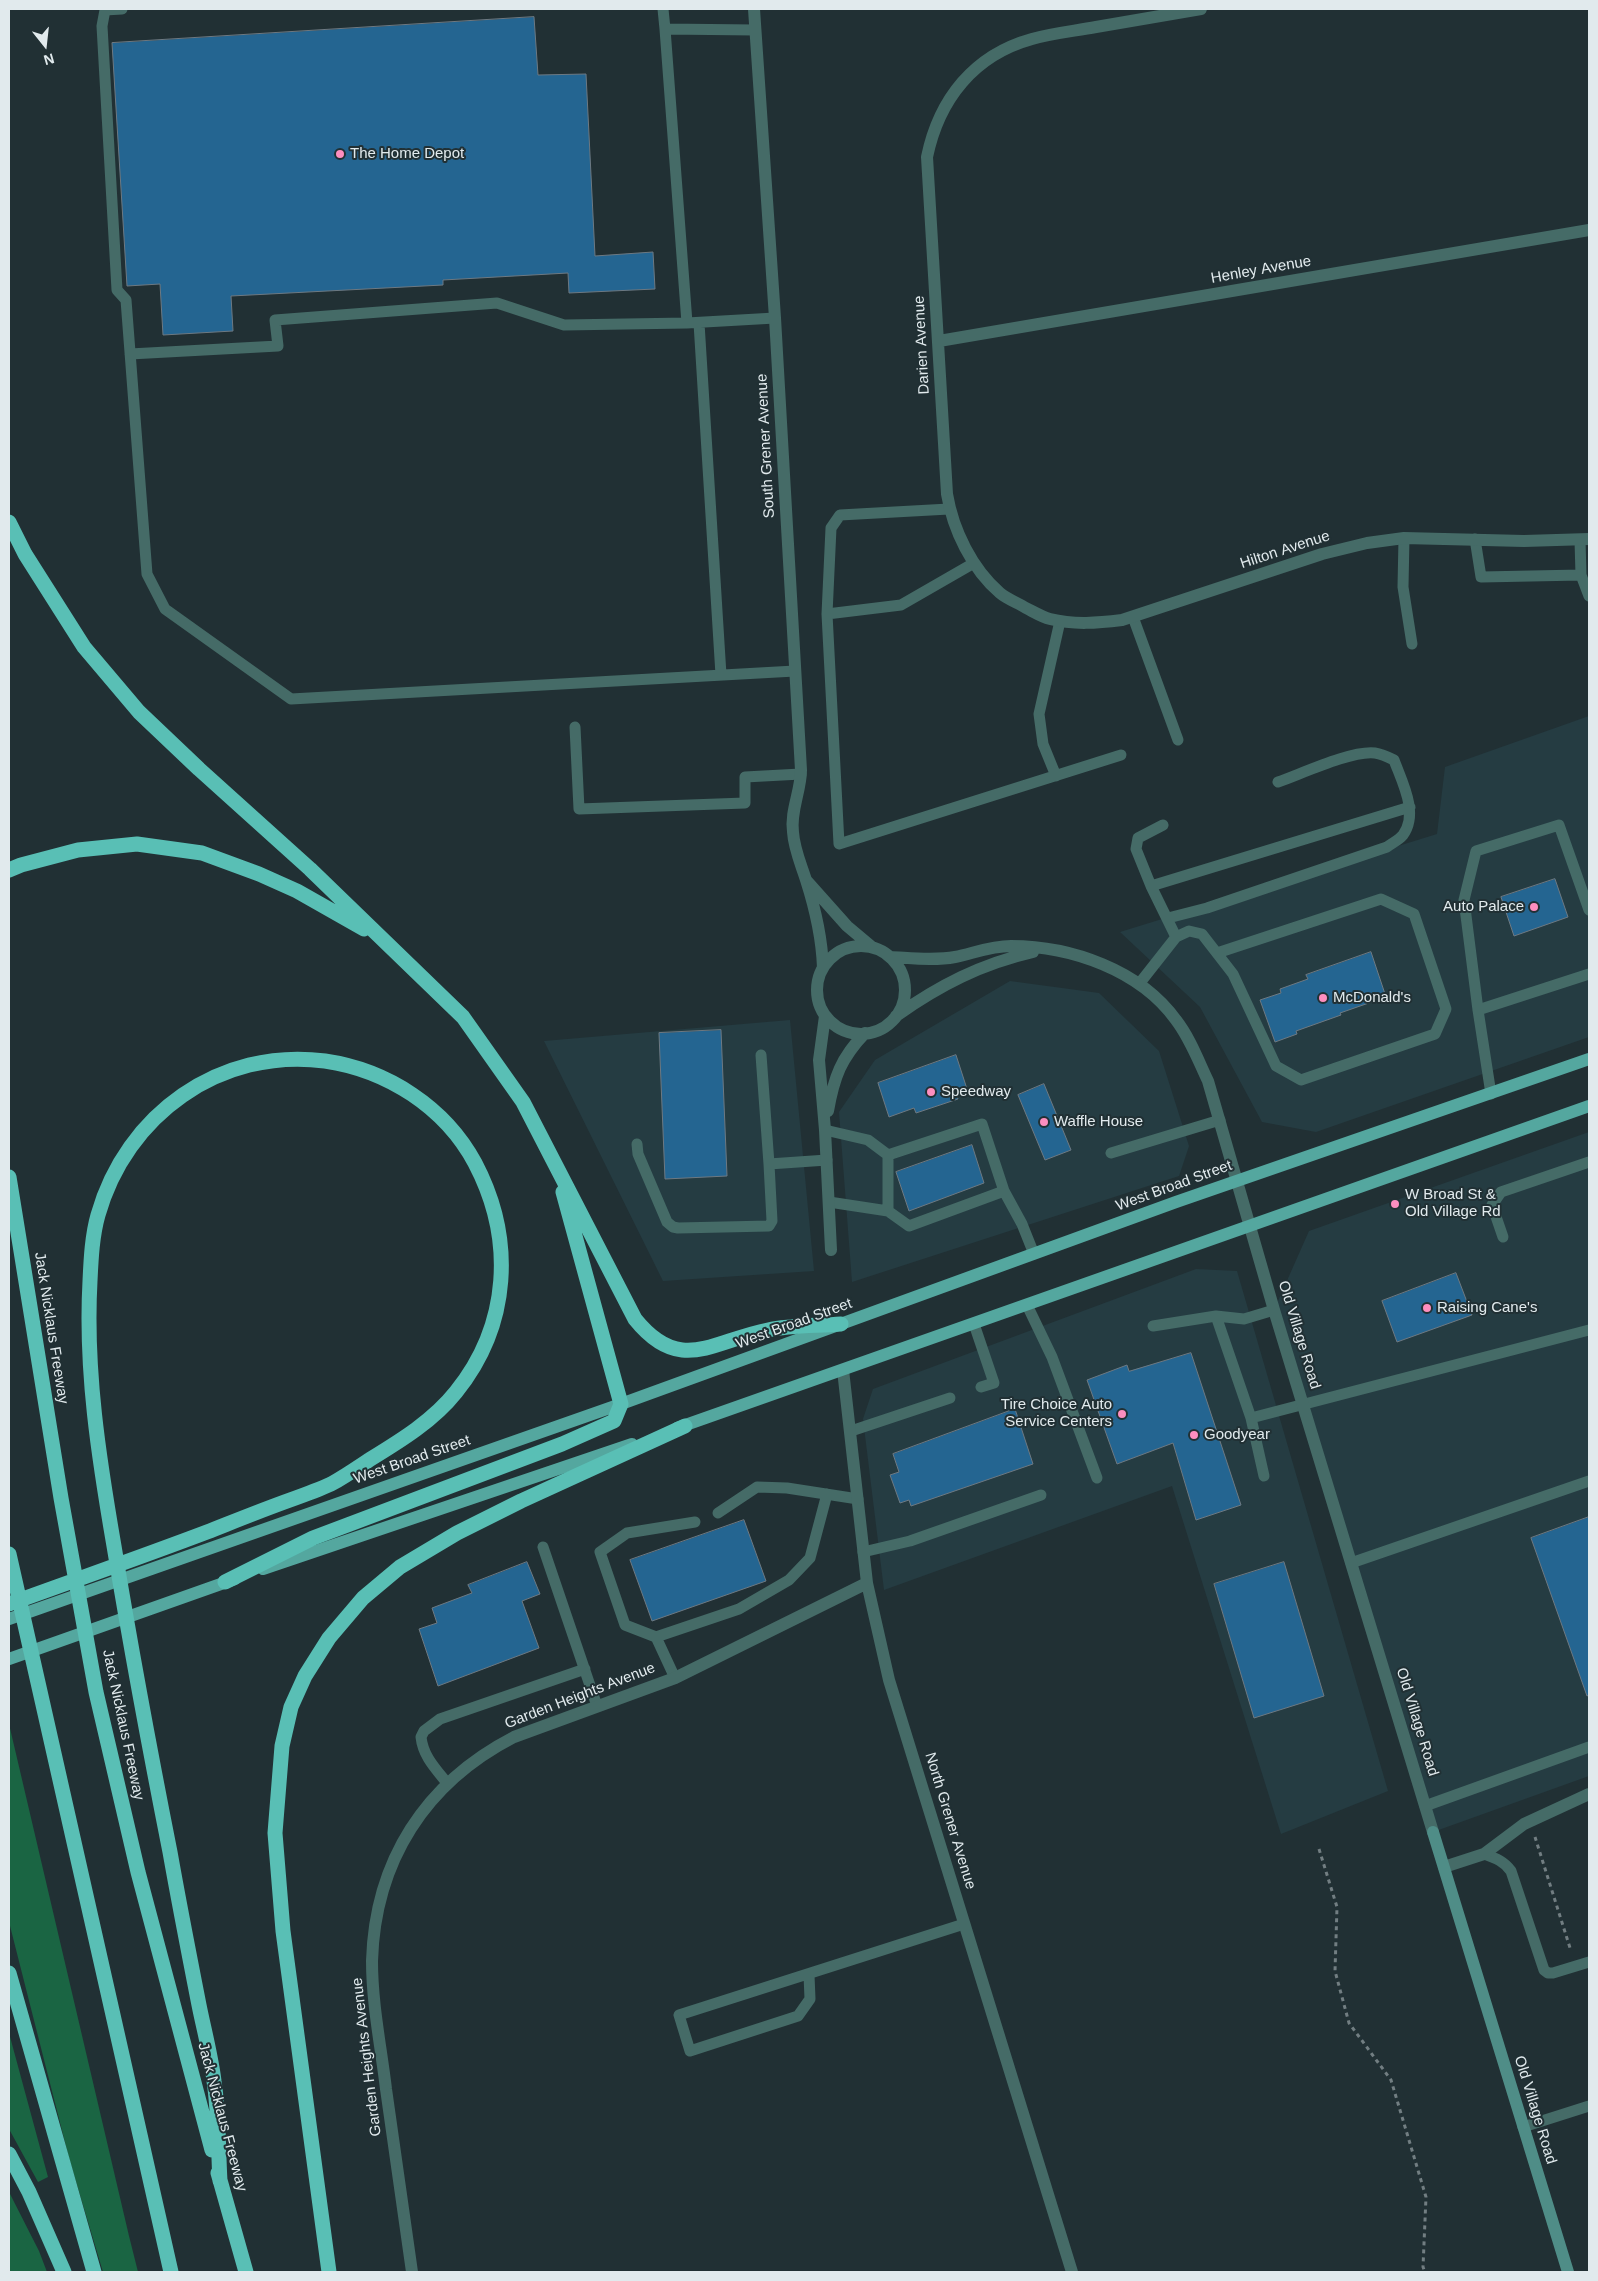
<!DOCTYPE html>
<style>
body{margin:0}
#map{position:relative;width:1598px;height:2281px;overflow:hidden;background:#213034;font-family:Arial,sans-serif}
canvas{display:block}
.frame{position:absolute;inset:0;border:10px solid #e1eaed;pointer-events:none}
.north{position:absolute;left:20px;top:20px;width:50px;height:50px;-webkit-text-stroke:4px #213034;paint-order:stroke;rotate:164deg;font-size:14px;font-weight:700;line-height:20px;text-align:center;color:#e1eaed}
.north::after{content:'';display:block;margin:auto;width:18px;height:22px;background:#e1eaed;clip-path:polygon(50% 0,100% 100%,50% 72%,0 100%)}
</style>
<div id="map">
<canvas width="1598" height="2281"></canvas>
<div class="frame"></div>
<div class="north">N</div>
</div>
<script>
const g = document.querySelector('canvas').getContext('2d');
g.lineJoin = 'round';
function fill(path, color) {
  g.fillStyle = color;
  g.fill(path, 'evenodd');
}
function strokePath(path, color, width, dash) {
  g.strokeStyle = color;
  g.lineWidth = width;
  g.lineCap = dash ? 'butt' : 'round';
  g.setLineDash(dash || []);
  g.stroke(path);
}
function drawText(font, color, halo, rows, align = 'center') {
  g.font = font + ' Arial,sans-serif';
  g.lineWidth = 4;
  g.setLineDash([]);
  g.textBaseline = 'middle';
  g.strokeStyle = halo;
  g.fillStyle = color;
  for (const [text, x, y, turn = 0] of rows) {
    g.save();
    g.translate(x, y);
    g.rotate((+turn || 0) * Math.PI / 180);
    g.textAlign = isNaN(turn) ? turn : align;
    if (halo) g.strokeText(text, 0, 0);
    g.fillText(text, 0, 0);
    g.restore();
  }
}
fill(new Path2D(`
 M1589,716v321l-273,95 -54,-10 -62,-115 -80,-75 317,-98 8,-67z
 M1010,981l89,12 60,58 30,95 -10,30 -327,106 -13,-170 36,-52z
 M790,1020l24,251 -151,10 -119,-240z
 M1589,1132v644l-156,56 -159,-522 35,-79z
 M1196,1269l41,2 151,520 -107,43 -109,-348 -288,104 -21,-171 10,-30z`), '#253c42');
fill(new Path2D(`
 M9,1724l120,512 9,36h-35l-34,-114 -60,-236z
 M9,2033l39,144 -10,5 -29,-53z
 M9,2192l30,59 8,21h-38z`), '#1a6543');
const building = new Path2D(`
 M534,17l4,58 48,-1 9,182 58,-4 2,37 -86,4 -1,-20 -125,7v5l-212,11 2,35 -70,4 -3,-51 -33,2 -15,-243z
 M1555,879l13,38 -54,19 -13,-39z
 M1371,952l15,45 -46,16 1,2 -45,16 1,3 -22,8 -15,-42 21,-7 -1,-4 28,-10 -2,-4z
 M721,1030l6,146 -62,3 -6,-146z
 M956,1055l11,34 -11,4 2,6 -42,14 -2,-5 -25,9 -11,-34z
 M1044,1084l27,66 -26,10 -27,-65z
 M972,1145l12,38 -75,28 -13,-39z
 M1456,1273l16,42 -75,27 -15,-41z
 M1191,1353l50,152 -45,15 -23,-77 -56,21 -30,-84 40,-15 2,6z
 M1015,1409l18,55 -122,42 -2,-6 -9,3 -10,-28 9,-3 -6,-18z
 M1589,1517v178l-2,1 -56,-158z
 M744,1520l22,61 -114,40 -22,-61z
 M527,1562l13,32 -18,7 17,47 -101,38 -19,-57 18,-6 -5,-15 40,-15 -4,-8z
 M1284,1562l40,134 -70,22 -40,-134z`);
fill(building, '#246591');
strokePath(building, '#6d7982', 1);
strokePath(new Path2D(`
 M1535,1837l36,114
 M1319,1849l18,58 -2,64 14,52 42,57 35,117 -3,70 2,5`), '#727e82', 3, [4, 4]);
strokePath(new Path2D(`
 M122,9l-17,1 -3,16 15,264 9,10 21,274 18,35 126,90 504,-28
 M663,9l2,20 90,1
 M665,29l22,294 88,-5
 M699,323l22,352
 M130,354l148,-8 -3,-26 222,-17 67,22 123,-2
 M949,509l-109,6 -9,13 -4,86 12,230 282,-89
 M1404,538l-1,49 9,57
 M1475,539l6,38 100,-2 -1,-35
 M1581,575l8,21
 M827,614l74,-9 73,-42
 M1133,617l45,123
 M575,727l4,82 166,-6v-26l56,-3
 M1056,776l-13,-32 -4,-30 21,-93
 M1151,886l-15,-37 2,-11 25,-13
 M1168,918l39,-10 180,-61c5,-4 12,-7 16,-12 16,-22 -1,-53 -9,-75 -6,-3 -12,-6 -19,-7 -23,-3 -74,21 -97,29
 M1176,937l-25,-51 259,-79
 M1139,984l37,-47 13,-6 13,3 31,40 43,92 25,14 134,-46 11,-25 -32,-95 -33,-15 -164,54
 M1478,1010l111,-36
 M761,1055l8,109
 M1491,1094l-13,-84 -14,-110 12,-49 83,-26 30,85
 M825,1130l43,10 20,15 94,-31 22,67 18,33 12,30
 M637,1144l1,10 29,68 6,5 5,1 91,-2 3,-5 -3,-57 58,-4
 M1111,1153l109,-33
 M888,1155v56l21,15 95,-35
 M829,1202l59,9
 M1503,1237l-11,-32 9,-13 88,-30
 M1027,1305l25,52 45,121
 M1216,1316l28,3 30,-9
 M974,1324l20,59 -13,4
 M1153,1326l63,-10 35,102 338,-88
 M1251,1418l13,58
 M851,1431l99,-33
 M718,1513l39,-26 30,1 71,11
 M695,1522l-68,11 -27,19 25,73 31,12 83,-28 50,-29 21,-22 17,-64
 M543,1547l54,159
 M863,1552l47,-11 131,-46
 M1351,1563l238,-82
 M656,1637l19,41
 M447,1783c-12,-15 -24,-27 -26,-46l3,-6 16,-12 145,-50
 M1425,1806l164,-59
 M1484,1854c11,4 20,7 27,17l33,99 4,3h5l36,-11
 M809,1975l1,24 -12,17 -108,35 -11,-36 285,-91
 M1523,2127l66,-21`), '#456b67', 11);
strokePath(new Path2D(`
 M754,9l21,309 26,452c0,21 -11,41 -8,62 1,17 8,32 13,48 9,28 16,59 17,88
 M1201,9c-35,6 -70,12 -105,18 -21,4 -43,6 -64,12 -58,16 -93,60 -105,118l20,337c6,36 25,75 53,99 7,6 18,10 26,15 8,4 16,9 24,11 24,6 48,4 72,1l200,-66 45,-11 37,-5 120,3 65,-2
 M939,341l650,-111
 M806,880l41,46 25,21
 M817 990a44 44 0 1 1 88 0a44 44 0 1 1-88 0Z
 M890,957c21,1 44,4 65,0 19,-4 36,-11 56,-11 60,0 129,24 165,74 14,18 22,40 32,61l66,229 159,522
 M825,1016l-6,44 6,70 6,120
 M896,1016c44,-31 85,-52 137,-64
 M828,1111c6,-34 13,-53 37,-78
 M843,1370l24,213 22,97 183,592
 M1444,1867l40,-13 40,-30 65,-30
 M412,2272c-9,-61 -17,-122 -26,-183 -5,-42 -14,-85 -14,-128 3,-100 53,-178 142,-224l161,-59 192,-95`), '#456b67', 12);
strokePath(new Path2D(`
 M1433,1832l135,440`), '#4f8d87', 12);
strokePath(new Path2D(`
 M677,1428l912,-322
 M263,1569l369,-125
 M9,1619l612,-215 555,-202 413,-143
 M9,1659l226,-80`), '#54a79f', 12);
strokePath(new Path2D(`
 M9,522l16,32 59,93 55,65 60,57 111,100 153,148 60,85 112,217c45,56 77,22 133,11 23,-5 50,-4 73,-6
 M9,870l12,-5 57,-15 59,-6 65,9 57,21 38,17 67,38
 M9,1177l52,321 35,194 42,180 74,278
 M9,1554l162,718
 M225,1582l88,-44 249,-94 52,-23 7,-17 -58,-212
 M9,1604c66,-24 132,-47 198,-72 28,-11 55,-22 83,-32 14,-5 28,-10 41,-16 13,-7 26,-16 38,-24 31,-19 64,-39 87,-68 54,-67 59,-153 19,-229 -30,-56 -88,-93 -150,-102 -105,-14 -199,54 -227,154 -6,21 -7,45 -8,66 -5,89 9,178 24,265 17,103 36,205 56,306 9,51 19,102 29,153 5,25 12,51 15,76 5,33 4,67 6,100
 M9,1973l85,299
 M9,2154l20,38 35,80
 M218,2173l28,99
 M329,2272l-46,-341 -8,-98 7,-87 9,-39 14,-31 24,-38 34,-40 37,-31 57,-34 64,-32 164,-75`), '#59bfb5', 15);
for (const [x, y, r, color] of [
 [340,154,5,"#fd8ebf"],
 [1534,907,5,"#fd8ebf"],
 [1323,998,5,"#fd8ebf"],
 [931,1092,5,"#fd8ebf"],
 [1044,1122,5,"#fd8ebf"],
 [1395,1204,5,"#fd8ebf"],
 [1427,1308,5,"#fd8ebf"],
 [1122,1414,5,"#fd8ebf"],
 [1194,1435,5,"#fd8ebf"]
]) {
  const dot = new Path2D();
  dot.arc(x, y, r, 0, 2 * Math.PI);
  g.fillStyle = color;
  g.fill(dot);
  strokePath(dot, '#213034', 2);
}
drawText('15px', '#e1eaed', '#213034', [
 ["The Home Depot",350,154],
 ["Auto Palace",1524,907,"right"],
 ["McDonald's",1333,998],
 ["Speedway",941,1092],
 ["Waffle House",1054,1122],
 ["W Broad St &",1405,1195],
 ["Old Village Rd",1405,1212],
 ["Raising Cane's",1437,1308],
 ["Tire Choice Auto",1112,1405,"right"],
 ["Service Centers",1112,1422,"right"],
 ["Goodyear",1204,1435]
], 'left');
drawText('15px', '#e1eaed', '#213034', [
 ["Henley Avenue",1261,270,-10],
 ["Darien Avenue",922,345,-93],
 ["South Grener Avenue",766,446,-93],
 ["Hilton Avenue",1285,550,-18],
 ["West Broad Street",1174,1186,-20],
 ["West Broad Street",794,1324,-20],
 ["Jack Nicklaus Freeway",51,1328,81],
 ["Old Village Road",1299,1335,73],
 ["West Broad Street",412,1460,-19],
 ["Garden Heights Avenue",580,1696,-21],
 ["Old Village Road",1417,1722,73],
 ["Jack Nicklaus Freeway",123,1725,78],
 ["North Grener Avenue",950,1821,73],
 ["Garden Heights Avenue",367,2057,-97],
 ["Old Village Road",1535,2110,73],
 ["Jack Nicklaus Freeway",222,2117,75]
]);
</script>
